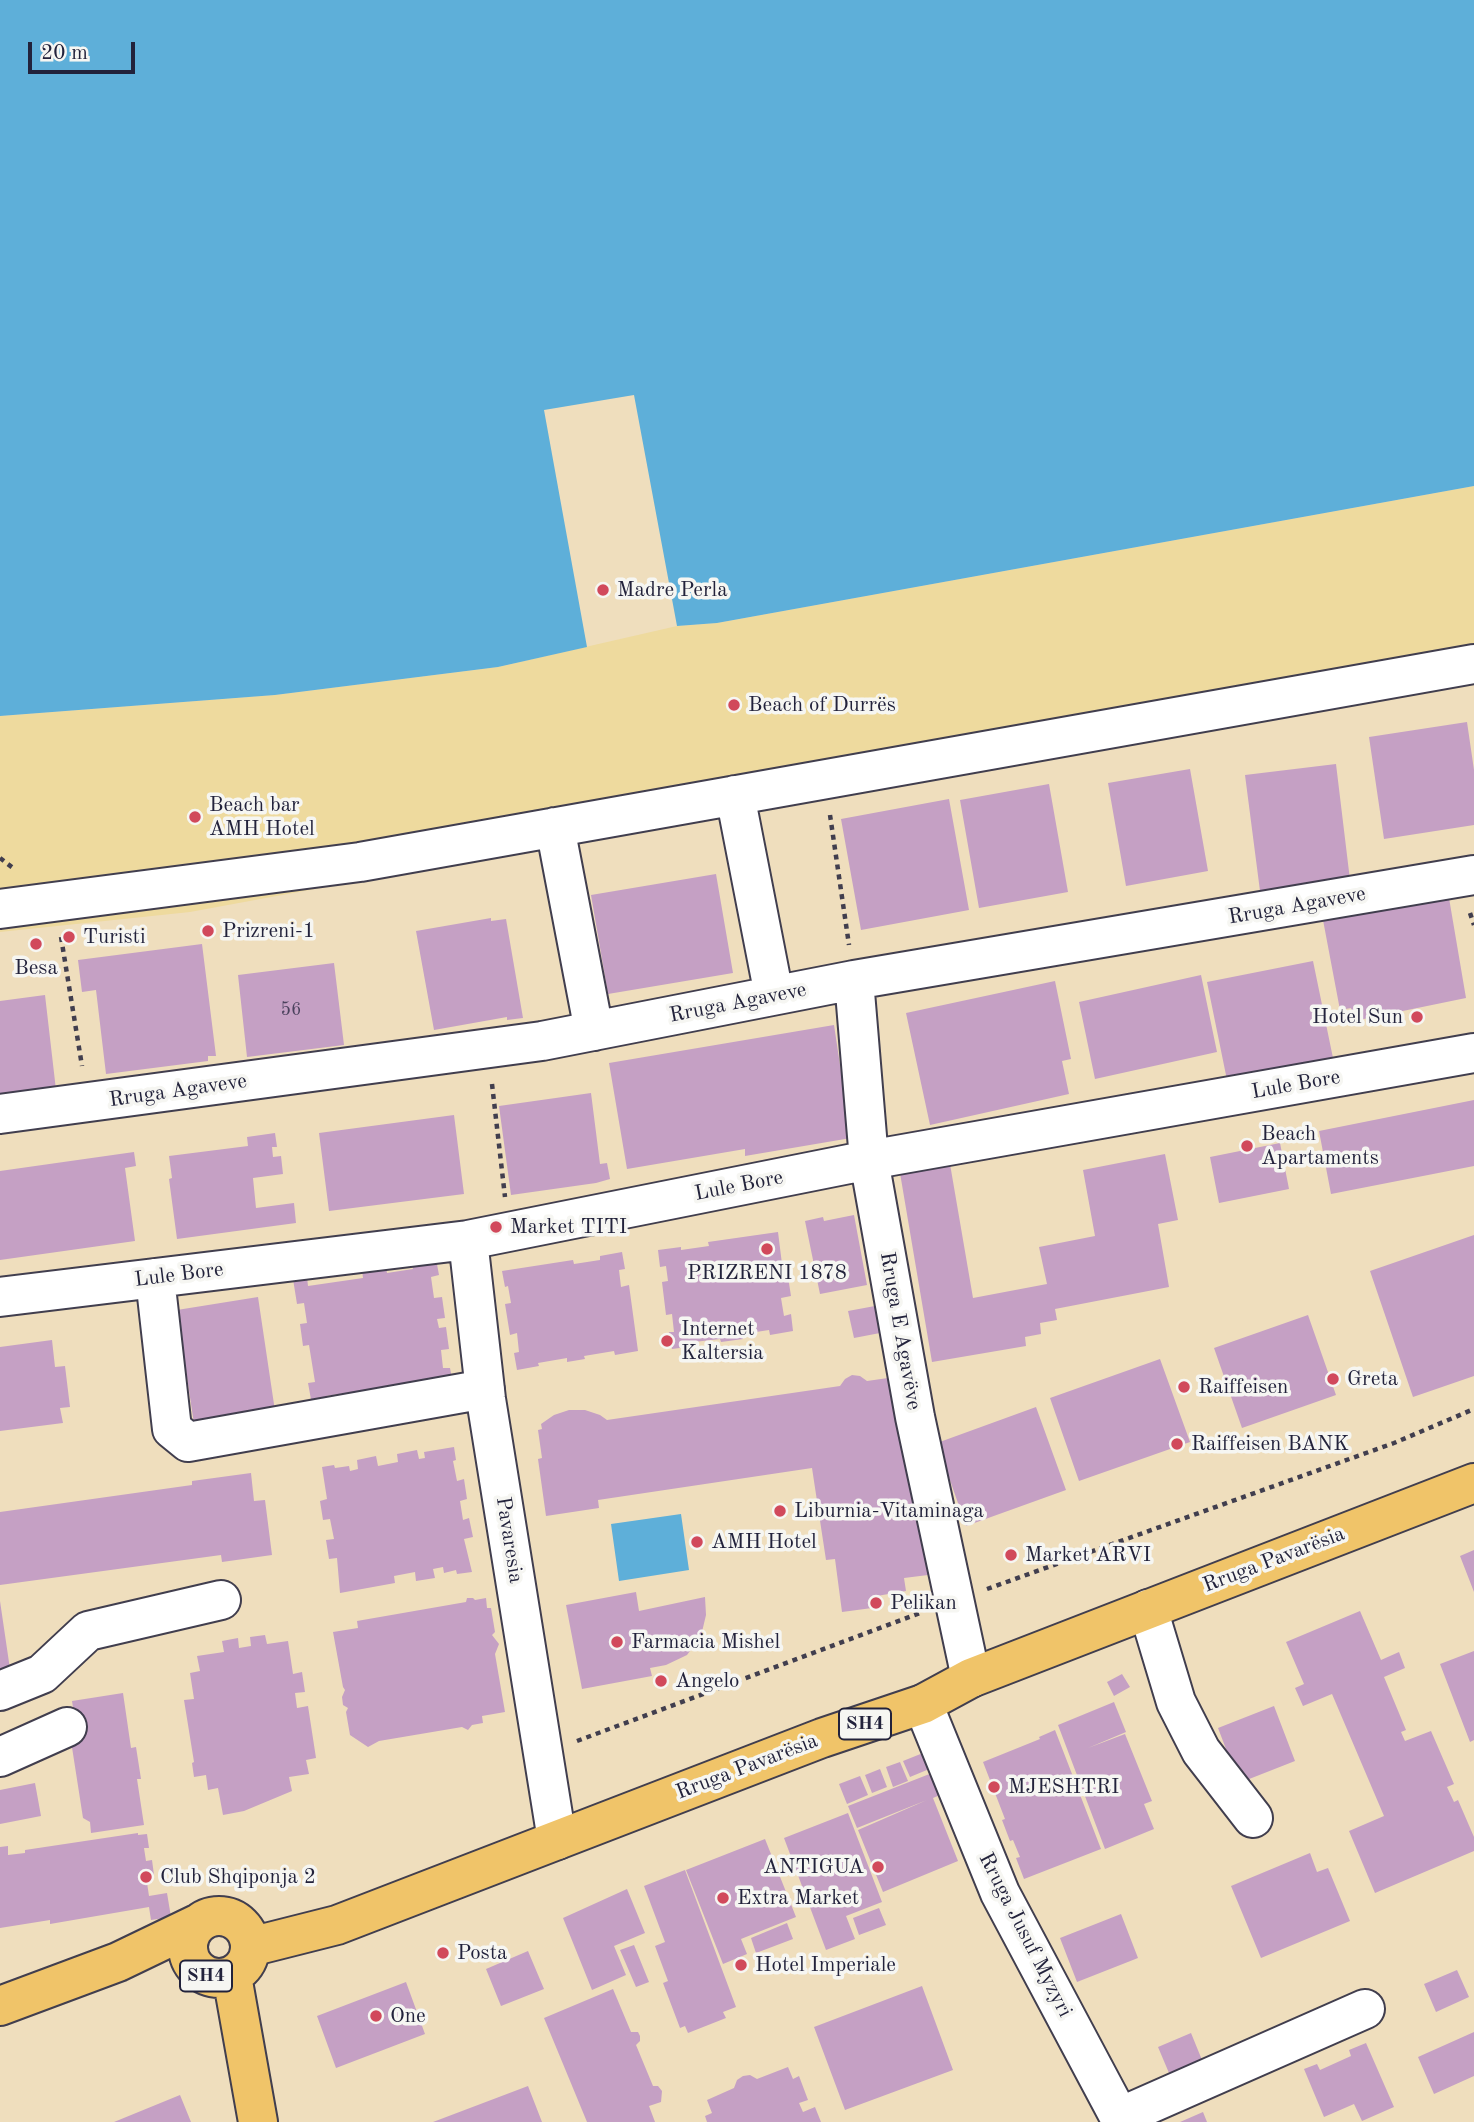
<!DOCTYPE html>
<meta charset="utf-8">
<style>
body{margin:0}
#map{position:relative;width:1474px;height:2122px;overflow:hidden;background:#efdebd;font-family:"Old Standard TT",serif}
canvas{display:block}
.scale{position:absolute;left:28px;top:42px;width:107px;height:32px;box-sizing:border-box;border:4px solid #22223b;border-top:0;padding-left:9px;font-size:21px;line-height:24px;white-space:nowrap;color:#22223b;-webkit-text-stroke:5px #f6f6f2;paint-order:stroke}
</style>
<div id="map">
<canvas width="1474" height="2122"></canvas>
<div class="scale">20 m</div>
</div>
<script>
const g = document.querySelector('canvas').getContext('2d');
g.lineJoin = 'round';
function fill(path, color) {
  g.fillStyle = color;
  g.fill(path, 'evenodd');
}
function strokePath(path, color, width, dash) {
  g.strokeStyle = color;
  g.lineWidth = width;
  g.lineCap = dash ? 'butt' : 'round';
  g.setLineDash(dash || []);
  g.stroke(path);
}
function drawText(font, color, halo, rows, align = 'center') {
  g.font = font + ' "Old Standard TT",serif';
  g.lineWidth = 7;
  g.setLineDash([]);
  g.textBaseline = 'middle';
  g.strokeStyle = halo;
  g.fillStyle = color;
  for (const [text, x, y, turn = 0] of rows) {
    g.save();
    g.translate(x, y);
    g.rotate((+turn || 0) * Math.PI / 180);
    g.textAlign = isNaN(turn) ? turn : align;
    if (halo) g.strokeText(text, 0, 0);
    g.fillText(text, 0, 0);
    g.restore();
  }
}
fill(new Path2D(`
 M1474,486v194l-937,168 -347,64 -190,20v-216l275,-21 223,-28 179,-41 40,-3z`), '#eeda9e');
fill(new Path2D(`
 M0,0h1474v486l-757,137 -40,3 -43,-231 -90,15 43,237 -89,20 -223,28 -275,21z
 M681,1514l8,56 -70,11 -8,-57z`), '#5eafd9');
fill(new Path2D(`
 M1467,722l7,48v55l-90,14 -15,-102z
 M1336,764l14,116 -90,11 -15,-116z
 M1190,769l18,102 -82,15 -18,-103z
 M1049,784l19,108 -89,16 -19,-108z
 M949,799l20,111 -108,20 -20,-111z
 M716,874l17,99 -125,21 -17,-99z
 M1449,898l17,100 -112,23 -3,-13 -11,2 -17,-90z
 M491,918v3l15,-2 17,99 -16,2v-3l-73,13 -18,-99z
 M202,944l14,112h-8v5l-102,13 -10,-84 -14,2 -4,-32z
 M1313,961l20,97 -106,22 -20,-98z
 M334,963l10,82 -97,12 -9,-82z
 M1201,975l16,77 -122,27 -16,-77z
 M1055,981l16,78 -9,2 7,33 -139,31 -24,-112z
 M45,995l11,95 -56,6v-95z
 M834,1025l17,113 -106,18v-7l-118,20 -18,-106z
 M591,1093l9,71 7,-1 3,16 -14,4 -85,12 -12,-89z
 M1474,1100v66l-143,28 -12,-63z
 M454,1115l10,79 -135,17 -10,-78z
 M275,1133l2,14h-5l1,10 8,-1 2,18 -30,4 3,30 38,-5 2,20 -119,16 -8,-60 3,-1 -3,-22 79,-10 -1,-9z
 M1280,1143l9,46 -70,14 -9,-46z
 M134,1152l2,14 -11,2 10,73 -135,19v-89z
 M1165,1154l13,66 -20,4 11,63 -114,22 2,11 -17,3 1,11 -16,3 1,9 -94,16 -32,-189 50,-9 23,134 74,-14 -8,-37 56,-11 -12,-66z
 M854,1215l13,70 -47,9 -15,-73 18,-4 1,4z
 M778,1232l4,32h4l5,32 -10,2 3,18 7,-2 2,17 -23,4 -1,-5 -26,4v5l-22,3 -1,-3 -26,3 1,4 -23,3 -3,-17h5l-2,-18 -6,1 -4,-33 6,-1 -2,-15 -6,1 -2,-17 23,-3v3l28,-4 -1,-4z
 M1474,1235v141l-61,21 -43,-126z
 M622,1252l3,17 -6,1 2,17 8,-2 9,66 -23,4 -1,-4 -30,5 1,3 -18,3v-4l-29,5 1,3 -22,4 -3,-17 5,-1 -2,-19 -7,2 -5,-31 6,-1 -3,-17 -3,1 -3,-16 71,-11 1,4 26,-4v-4z
 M436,1259l3,16 -8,2 3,21 8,-1 3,21 -8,1 2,9 7,-1 3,22 -8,1 2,18h7l3,16 -72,11 -1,-7 -54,8 1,7 -15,2 -4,-22 7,-1 -6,-37 -6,1 -3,-22 7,-1 -3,-20 -7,1 -4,-25 14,-2 1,9 55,-8 -1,-8 24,-4 1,7 26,-4 -1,-6z
 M258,1297l17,114 -81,13 -17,-114z
 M875,1306l5,27 -26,5 -6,-27z
 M1308,1315l28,80 -94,33 -28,-80z
 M52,1340l3,27 10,-1 5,41 -10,1 3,15 -63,8v-84z
 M1160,1359l30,83 -111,39 -29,-83z
 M852,1375l8,1 7,5 28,-4 12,55 21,143 -24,3 2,13 -35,6 1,11 -30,4 -7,-53 -9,1 -14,-92 -214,32 1,8 -53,8 -8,-57 4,-1 -4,-28 4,-1 -1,-5 13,-9 15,-5h16l15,5 7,5 233,-34 5,-7z
 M1036,1407l30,83 -100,36 -29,-83z
 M454,1447l2,13 -3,1 4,20 7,-2 3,20 -7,2 3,19 6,-2 4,19 -9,2 8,33 -15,2 -1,-4 -12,3 -1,-6 -10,2 2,9 -19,3 -1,-9 -21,4 1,7 -55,10 -3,-35 -8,1 -3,-19 8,-1 -4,-20 -7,1 -3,-19 7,-2 -5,-32 12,-2 1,3 14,-2 1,5 8,-2 -1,-9 19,-4 2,10 20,-4 -1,-8 20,-4 2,9 6,-1 -1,-6z
 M251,1473l3,28 11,-1 7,55 -50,7 -1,-7 -221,30v-73l192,-27v-4z
 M1474,1550v42l-14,-36z
 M636,1592l3,19 66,-14 1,18 -5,21 -14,19 -21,10 -16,3 2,8 -70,13 -16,-84z
 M467,1598h6l2,2 11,-2 1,10h4l4,24 -3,3 7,9 -4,10 10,58 -23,4 1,7 -11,2 -4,5 -6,-3 -83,14 -11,6 -18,-12 -4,-23 2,-4 -5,-3 -1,-8 3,-7 -2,-3 -10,-55 25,-4 -1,-7 109,-19z
 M0,1601l11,75 -11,2z
 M1360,1611l21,49 18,-8 6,16 -21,9 22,53 -5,2 4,9 26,-10 23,53 -7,3 7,15 4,-2 16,37v14l-99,42 -26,-62 35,-15 -52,-122 -29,12 -8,-18 9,-4 -18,-42z
 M265,1635l2,9 21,-3 5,33 9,-2 3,20 -10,1 2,15 11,-2 8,52 -10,2 3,14 -20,3 3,14 -48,20 -21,4 -5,-27 -10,2 -2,-15 -12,2 -2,-14 2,-1 -10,-62 10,-1 -4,-26 10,-2 -3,-15 27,-4 -2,-11 16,-3 1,10 12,-2 -1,-9z
 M1474,1651v89l-4,2 -30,-78z
 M1122,1674l8,13 -16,9 -7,-14z
 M123,1693l8,55 5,-1 5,32h-4l7,46 -53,8 -1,-11 -7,-4 -14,-90 6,-7 -3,-20z
 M1114,1702l12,30 -38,16 37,-14 27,67 -8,3 10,25 -49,20 -47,-124z
 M1274,1706l21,55 -56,22 -21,-55z
 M1055,1730l46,119 -77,30 -8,-21 4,-1 -7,-17 -3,1 -8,-21 3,-1 -22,-57 57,-23 -1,-2z
 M928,1751l6,16 -24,10 -7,-16z
 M900,1762l8,19 -15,6 -7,-20z
 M880,1769l7,18 -15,6 -7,-18z
 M932,1773l8,22 -7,3 25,63 -75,31 -25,-62 69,-30 -70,28 -9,-22z
 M860,1776l8,19 -21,9 -8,-20z
 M35,1783l6,33 -41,8v-34z
 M848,1813l34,89 -36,14 9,23 -29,11 -42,-112z
 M138,1833v2l9,-1 2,14h-5l2,13 6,-1 2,15 -8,1 3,20 18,-3 4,24 -20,3 -2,-13 -99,17v-4l-50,8v-81l8,-1v9l17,-2v-3z
 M765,1839l31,78 -55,22 6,15 -24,10 -37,-94z
 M1310,1853l7,19 11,-4 22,53 -89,37 -30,-72z
 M685,1870l51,137 -13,5 3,6 -38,15 -3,-7 -5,2 -17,-45 5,-2 -13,-35 10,-4 -21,-56z
 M627,1889l18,44 -31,13 12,29 -34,15 -29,-72z
 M879,1908l7,17 -27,10 -6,-17z
 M1121,1914l17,44 -61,24 -17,-44z
 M787,1923l6,16 -37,14 -5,-15z
 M634,1945l15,37 -13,5 -16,-37z
 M528,1951l16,38 -43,17 -15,-37z
 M1457,1970l12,27 -33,15 -12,-28z
 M406,1982l19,52 -89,34 -19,-52z
 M922,1986l31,84 -108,40 -31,-83z
 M613,1989l18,43h7l2,4v5l-4,4 17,41h5l4,5 -1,11 -12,4 6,16h-68l-43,-104z
 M1474,2032v44l-40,18 -16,-37z
 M1191,2033l11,27 -33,13 -11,-26z
 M1366,2043l28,64 -32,14 -8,-17 -30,13 -20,-48 13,-5 3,6 31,-14 -2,-6z
 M788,2067l5,12 6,-3 9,24 -9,3 4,9 12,-5 6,15h-114l-2,-6 7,-3 -5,-13 27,-12 3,-8 6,-4 7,-1 7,4z
 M528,2086l14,36h-109z
 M180,2095l11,27h-77z
 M1203,2112l4,10h-27z`), '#c5a0c4');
const minor = new Path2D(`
 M735,795l39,200
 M555,827l39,204
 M0,909l360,-47 1114,-198
 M854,980l15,180 46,257 56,261
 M0,1114l542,-73 312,-61 620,-105
 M468,1240l18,159 71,441
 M155,1278l17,151 16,13 297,-53
 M0,1297l468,-57 401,-80 605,-107
 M1148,1609l28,93 25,49 52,67
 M0,1691l42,-17 46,-43 133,-31
 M923,1704l77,189 122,229
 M0,1757l67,-30
 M1120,2117l245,-108`);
const major = new Path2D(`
 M188 1947a31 31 0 1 1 62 0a31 31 0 1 1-62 0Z
 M250,1947l87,-22 485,-187 101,-34 48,-26 503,-195
 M232,1976l26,146
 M0,2006l118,-44 79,-38`);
strokePath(minor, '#413e4e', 42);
strokePath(major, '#413e4e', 42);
strokePath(new Path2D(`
 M830,815l19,130
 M0,858l13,10
 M1470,913l4,12
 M61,937l21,129
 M492,1084l13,113
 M987,1589l407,-146 80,-34
 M577,1741l343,-128`), '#413e4e', 4.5, [5, 5]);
strokePath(minor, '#fff', 38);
strokePath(major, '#f0c469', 38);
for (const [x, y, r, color] of [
 [603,590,7,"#d1495b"],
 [734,705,7,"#d1495b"],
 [195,817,7,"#d1495b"],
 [208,931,7,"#d1495b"],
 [69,937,7,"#d1495b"],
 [36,944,7,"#d1495b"],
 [1417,1017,7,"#d1495b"],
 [1247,1146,7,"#d1495b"],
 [496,1227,7,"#d1495b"],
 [767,1249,7,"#d1495b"],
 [667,1341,7,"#d1495b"],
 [1333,1379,7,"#d1495b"],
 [1184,1387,7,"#d1495b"],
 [1177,1444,7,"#d1495b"],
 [780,1511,7,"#d1495b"],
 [697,1542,7,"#d1495b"],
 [1011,1555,7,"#d1495b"],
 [876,1603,7,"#d1495b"],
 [617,1642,7,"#d1495b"],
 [661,1681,7,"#d1495b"],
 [994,1787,7,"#d1495b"],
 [878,1867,7,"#d1495b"],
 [146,1877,7,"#d1495b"],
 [723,1898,7,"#d1495b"],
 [443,1953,7,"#d1495b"],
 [741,1965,7,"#d1495b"],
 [376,2016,7,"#d1495b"]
]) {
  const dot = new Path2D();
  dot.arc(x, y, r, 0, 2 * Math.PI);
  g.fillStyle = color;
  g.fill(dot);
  strokePath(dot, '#f6f6f2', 2.5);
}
drawText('18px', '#4b425d', null, [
 ["56",291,1010]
]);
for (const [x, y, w] of [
 [865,1724,52],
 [206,1976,52]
]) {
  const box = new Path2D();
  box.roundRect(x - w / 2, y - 15.5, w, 31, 5);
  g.fillStyle = '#f6f6f2';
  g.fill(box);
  strokePath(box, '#22223b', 2);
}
drawText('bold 19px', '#22223b', null, [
 ["SH4",865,1724],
 ["SH4",206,1976]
]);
drawText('21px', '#22223b', '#f6f6f2', [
 ["Madre Perla",617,590],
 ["Beach of Durrës",748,705],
 ["Beach bar",209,805],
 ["AMH Hotel",209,829],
 ["Prizreni-1",222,931],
 ["Turisti",83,937],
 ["Besa",36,968,"center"],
 ["Hotel Sun",1403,1017,"right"],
 ["Beach",1261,1134],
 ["Apartaments",1261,1158],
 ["Market TITI",510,1227],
 ["PRIZRENI 1878",767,1273,"center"],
 ["Internet",681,1329],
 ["Kaltersia",681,1353],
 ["Greta",1347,1379],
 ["Raiffeisen",1198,1387],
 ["Raiffeisen BANK",1191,1444],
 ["Liburnia-Vitaminaga",794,1511],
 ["AMH Hotel",711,1542],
 ["Market ARVI",1025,1555],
 ["Pelikan",890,1603],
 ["Farmacia Mishel",631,1642],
 ["Angelo",675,1681],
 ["MJESHTRI",1008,1787],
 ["ANTIGUA",864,1867,"right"],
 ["Club Shqiponja 2",160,1877],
 ["Extra Market",737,1898],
 ["Posta",457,1953],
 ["Hotel Imperiale",755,1965],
 ["One",390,2016]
], 'left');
drawText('21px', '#22223b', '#f6f6f2', [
 ["Rruga Agaveve",1297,906,-10],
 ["Rruga Agaveve",738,1003,-11],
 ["Lule Bore",1296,1085,-10],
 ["Rruga Agaveve",178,1091,-8],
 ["Lule Bore",739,1186,-11],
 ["Lule Bore",179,1275,-7],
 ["Rruga E Agavëve",900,1331,80],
 ["Pavaresia",509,1540,81],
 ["Rruga Pavarësia",1274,1560,-21],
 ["Rruga Pavarësia",747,1767,-21],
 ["Rruga Jusuf Myzyri",1025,1935,63]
]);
</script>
